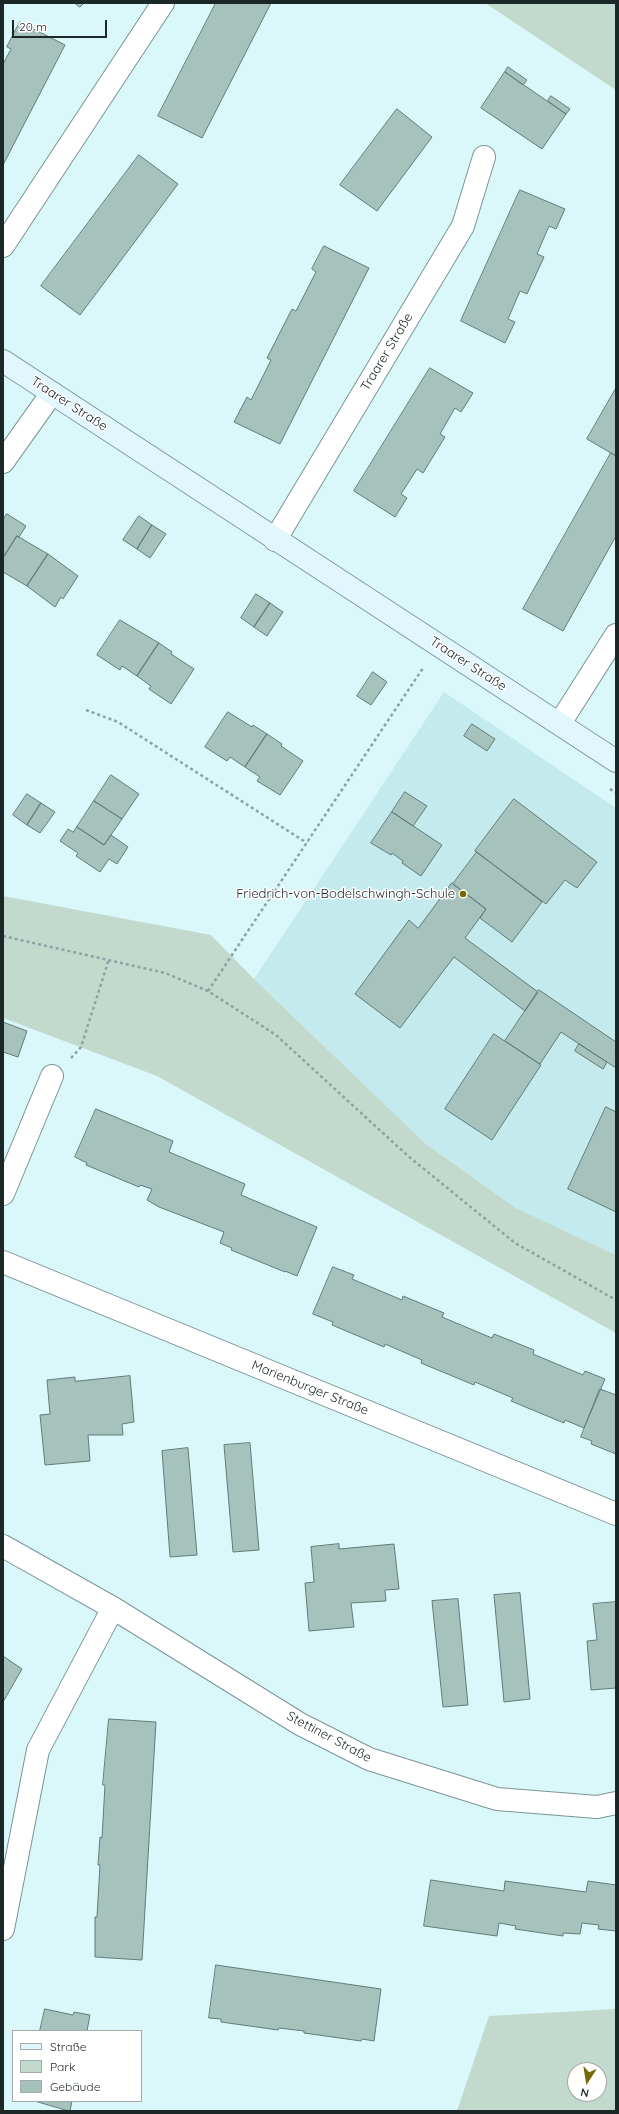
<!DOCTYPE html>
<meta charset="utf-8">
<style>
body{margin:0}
#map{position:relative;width:619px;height:2114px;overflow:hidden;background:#daf7fa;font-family:Quicksand,sans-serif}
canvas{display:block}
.frame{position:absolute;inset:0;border:4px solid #1c2728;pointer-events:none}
.legend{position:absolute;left:12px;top:2030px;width:130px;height:72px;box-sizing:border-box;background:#fff;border:1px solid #a4a9a9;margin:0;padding:5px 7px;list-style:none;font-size:12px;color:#1c2728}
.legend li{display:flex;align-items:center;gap:8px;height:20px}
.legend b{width:20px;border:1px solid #a4a9a9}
.north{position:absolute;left:567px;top:2062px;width:40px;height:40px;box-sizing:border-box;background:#fff;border:1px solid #a4a9a9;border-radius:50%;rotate:192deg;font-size:11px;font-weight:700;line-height:16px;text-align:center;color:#1c2728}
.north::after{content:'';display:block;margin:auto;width:14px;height:18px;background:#736a03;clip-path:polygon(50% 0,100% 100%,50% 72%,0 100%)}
.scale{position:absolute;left:12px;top:20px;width:95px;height:18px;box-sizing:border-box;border:2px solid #1c2728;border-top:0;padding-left:5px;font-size:12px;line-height:14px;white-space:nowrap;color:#1c2728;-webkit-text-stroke:3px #fff;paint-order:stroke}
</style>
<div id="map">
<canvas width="619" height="2114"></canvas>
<div class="frame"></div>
<ul class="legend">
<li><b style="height:5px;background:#e1f6fe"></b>Straße</li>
<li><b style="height:11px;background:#c2dace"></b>Park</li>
<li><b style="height:11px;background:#a6c2bd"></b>Gebäude</li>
</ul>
<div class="north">N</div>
<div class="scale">20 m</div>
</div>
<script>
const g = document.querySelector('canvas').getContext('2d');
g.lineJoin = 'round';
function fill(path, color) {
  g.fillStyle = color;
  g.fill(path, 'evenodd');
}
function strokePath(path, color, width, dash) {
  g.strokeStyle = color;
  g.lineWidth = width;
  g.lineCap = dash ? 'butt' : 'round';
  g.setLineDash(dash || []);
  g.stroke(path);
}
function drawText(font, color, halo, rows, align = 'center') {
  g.font = font + ' Quicksand,sans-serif';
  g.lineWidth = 3;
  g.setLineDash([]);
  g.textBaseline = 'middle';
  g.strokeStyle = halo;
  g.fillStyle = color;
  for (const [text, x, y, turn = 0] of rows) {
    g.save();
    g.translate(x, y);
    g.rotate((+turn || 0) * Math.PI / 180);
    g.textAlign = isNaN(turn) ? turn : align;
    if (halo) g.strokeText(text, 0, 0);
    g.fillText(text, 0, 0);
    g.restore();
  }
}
fill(new Path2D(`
 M444,692l172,116v447l-100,-47 -90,-64 -172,-165z`), '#c4eaee');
fill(new Path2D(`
 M485,3h131v87z
 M3,896l208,39 43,44 172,165 90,64 100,47v78l-459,-257 -154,-58z
 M616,2009v102h-159l32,-95zM575,2070h24v24h-24z`), '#c2dace');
const building = new Path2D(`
 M75,3h9l-4,4z
 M216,3h55l-69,135 -44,-22z
 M20,22l45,23 -62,120v-101l8,-15 -4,-2z
 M508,67l19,13 -4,5 -18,-13z
 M505,72l61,42 -24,35 -61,-41z
 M551,96l19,13 -4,5 -18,-13z
 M397,109l35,28 -55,74 -37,-26z
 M139,155l39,29 -98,131 -39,-29z
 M520,190l45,19 -9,20 -7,-3 -12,28 7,3 -17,37 -7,-3 -12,28 7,3 -10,21 -44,-22z
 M324,246l45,22 -89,176 -46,-22 13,-25 4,3 20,-40 -4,-2 25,-49 4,2 20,-39 -4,-3z
 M430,368l43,25 -12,19 -6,-4 -15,26 5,3 -22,36 -6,-4 -16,25 6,4 -12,19 -41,-26z
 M616,388v68l-29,-17z
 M611,453l5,3v80l-53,95 -40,-22z
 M7,514l19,12 -7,11 -2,-1 -14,22v-38z
 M139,516l13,9 -15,24 -14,-9z
 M152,525l14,9 -16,24 -13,-9z
 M17,536l31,18 -21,32 -24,-14v-14z
 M48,554l30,22 -15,23 -2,-2 -6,10 -28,-21z
 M256,594l14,9 -16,24 -13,-9z
 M270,603l13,9 -16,24 -13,-9z
 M120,620l39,23 -22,33 -15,-10 -2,4 -23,-15z
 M159,643l13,9 -1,2 23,15 -23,35 -22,-15 2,-3 -14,-10z
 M373,672l14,10 -16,23 -14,-9z
 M228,712l24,15 1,-2 14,9 -22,33 -15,-10 -3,4 -22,-14z
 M472,724l23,15 -8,12 -23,-15z
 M267,734l15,10 -1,2 22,15 -23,34 -23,-14 3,-4 -15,-10z
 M111,775l28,19 -17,25 -28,-18z
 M405,792l22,14 -14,20 -21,-14z
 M27,794l14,9 -14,22 -14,-10z
 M514,799l83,63 -20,26 -12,-8 -19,24 -71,-53z
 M94,801l28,18 -18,26 -27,-18z
 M41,803l14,9 -15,21 -13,-8z
 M392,812l50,33 -21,31 -19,-13 1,-2 -11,-8 -1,2 -20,-12z
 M77,827l27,18 7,-10 17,12 -11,17 -8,-5 -9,13 -24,-16 2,-3 -18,-12 8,-12 5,3z
 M477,852l65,50 -30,40 -32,-24 6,-9 -33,-25z
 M452,883l34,26 -21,29 73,54 -13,19 -71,-54 -54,71 -45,-34 54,-74 9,8z
 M539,990l77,52v26l-55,-36 -21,32 -35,-23z
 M3,1022l24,9 -9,26 -15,-5z
 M494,1034l47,31 -49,75 -47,-31z
 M579,1044l28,18 -4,7 -28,-18z
 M606,1107l10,5v100l-48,-23z
 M96,1109l77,32 -4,11 76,32 -4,11 76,32 -20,49 -12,-5v1l-54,-22 1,-2 -12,-5 4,-11 -65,-25 -12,-7 5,-11 -12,-4 -1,2 -53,-22 1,-2 -12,-6z
 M333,1267l21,8 -2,4 50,21 1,-4 41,17 -2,4 50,21 2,-4 40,16 -1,4 50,21 2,-4 20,8 -21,49 -19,-8 -1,3 -53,-22 2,-3 -38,-16 -1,3 -53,-22 1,-3 -37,-16 -1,3 -52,-22 1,-3 -20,-8z
 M130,1376l4,46 -12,2 1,11h-35l2,26 -45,4 -5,-50 10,-1 -3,-34 28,-3v4z
 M600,1389l16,6v59l-25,-10 1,-3 -11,-4z
 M250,1443l9,107 -26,2 -9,-107z
 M188,1448l9,107 -27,2 -8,-106z
 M339,1544v5l55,-5 5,45 -14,1 1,11 -35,2 3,24 -45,4 -4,-48 9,-1 -3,-35z
 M520,1593l10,106 -26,3 -10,-107z
 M458,1599l10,106 -25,2 -11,-106z
 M616,1602v86l-25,2 -4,-49 10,-1 -4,-36z
 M3,1656l19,13 -19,33z
 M109,1719l47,3 -14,238 -47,-3v-40h2l3,-52h-2l2,-28 2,1 3,-53h-2z
 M431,1880l73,11 1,-10 81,11 2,-11 28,4v46l-18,-2 1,-4 -17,-2 -2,11 -17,-1v3l-48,-7 1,-3 -17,-3 -2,13 -73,-10z
 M216,1965l165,24 -7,52 -12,-2 -1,2 -57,-8v-2l-25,-3 -1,2 -57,-8v-3l-12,-1z
 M45,2009l28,6 1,-3 16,3 -3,16h-47z
 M35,2101h37l-2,10z`);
fill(building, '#a6c2bd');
strokePath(building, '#627c77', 1);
const street = new Path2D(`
 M3,246l160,-243
 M3,462l49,-69
 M275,540l188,-314 21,-69
 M560,723l56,-88
 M3,1194l49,-118
 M3,1262l613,252
 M3,1546l110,62 187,116 69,35 128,40 100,8 19,-4
 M3,1929l35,-179 75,-142`);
const secondary = new Path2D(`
 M3,361l613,400`);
strokePath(street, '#7a9597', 24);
strokePath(secondary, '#7a9597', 24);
strokePath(new Path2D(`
 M86,710l32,12 189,121
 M610,789l6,4
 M3,936l162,37 43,18 68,44 132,121 107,87 101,57
 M208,991l215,-323
 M71,1058l10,-11 28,-88`), '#8ca1a3', 2.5, [3, 3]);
strokePath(street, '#fff', 22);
strokePath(secondary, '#e1f6fe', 22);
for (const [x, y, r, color] of [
 [463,894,4,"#736a03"]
]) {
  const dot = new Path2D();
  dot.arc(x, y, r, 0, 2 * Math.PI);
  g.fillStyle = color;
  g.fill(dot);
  strokePath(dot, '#fff', 1.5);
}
drawText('13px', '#1c2728', '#fff', [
 ["Traarer Straße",387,352,-59],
 ["Traarer Straße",69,404,33],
 ["Traarer Straße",468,664,33],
 ["Marienburger Straße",310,1388,22],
 ["Stettiner Straße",329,1737,28]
]);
drawText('13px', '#1c2728', '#fff', [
 ["Friedrich-von-Bodelschwingh-Schule",455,894]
], 'right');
</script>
